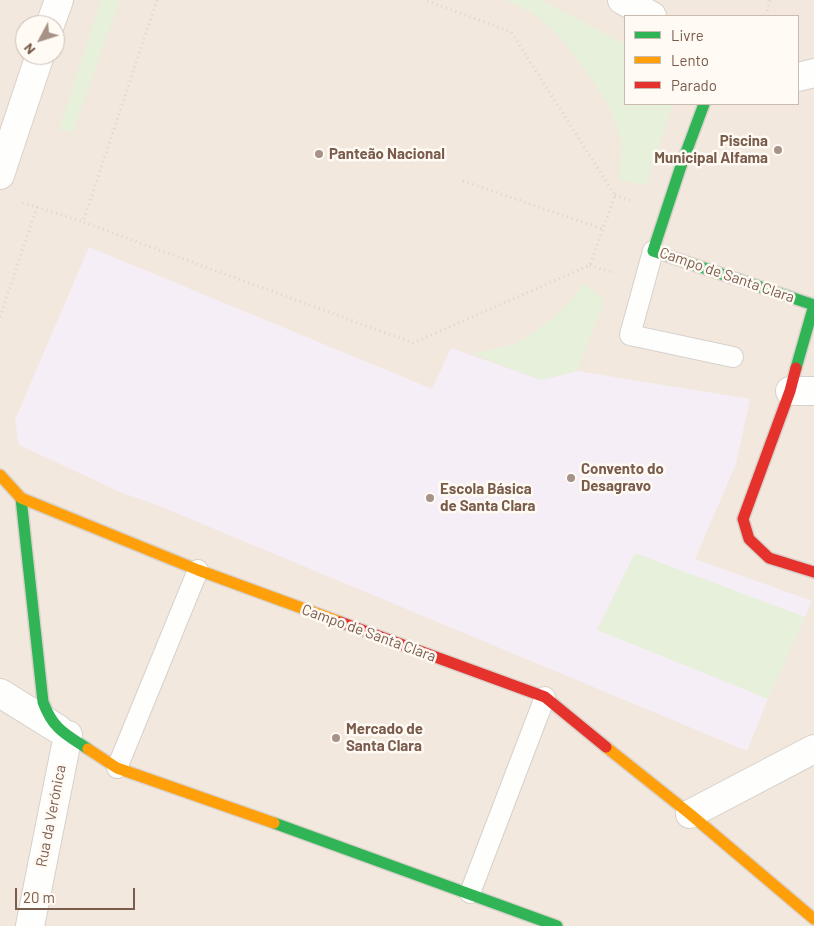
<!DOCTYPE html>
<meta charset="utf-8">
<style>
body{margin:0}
#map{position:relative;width:814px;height:926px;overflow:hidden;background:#f9f5f0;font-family:Barlow,sans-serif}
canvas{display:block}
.legend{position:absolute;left:624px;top:15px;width:175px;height:90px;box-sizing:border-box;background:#fffaf3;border:1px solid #cabbb1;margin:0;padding:6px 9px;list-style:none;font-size:15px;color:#7a5c4d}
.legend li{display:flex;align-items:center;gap:10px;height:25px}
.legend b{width:25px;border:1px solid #cabbb1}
.north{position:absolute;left:15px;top:15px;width:50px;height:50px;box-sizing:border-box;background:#fffaf3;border:1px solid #cabbb1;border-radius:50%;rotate:230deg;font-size:14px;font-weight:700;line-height:20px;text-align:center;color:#7a5c4d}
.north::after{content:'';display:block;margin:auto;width:18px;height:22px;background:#a69286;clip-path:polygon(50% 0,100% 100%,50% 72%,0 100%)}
.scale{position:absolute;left:15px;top:888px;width:120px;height:22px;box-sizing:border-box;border:2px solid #7a5c4d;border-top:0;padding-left:6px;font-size:15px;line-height:18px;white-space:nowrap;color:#7a5c4d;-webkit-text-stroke:4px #fffaf3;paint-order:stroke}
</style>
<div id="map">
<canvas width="814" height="926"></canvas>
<ul class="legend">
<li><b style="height:6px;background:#30b455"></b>Livre</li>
<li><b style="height:6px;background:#ff9f0a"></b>Lento</li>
<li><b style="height:6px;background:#e5322d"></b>Parado</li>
</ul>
<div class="north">N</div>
<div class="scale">20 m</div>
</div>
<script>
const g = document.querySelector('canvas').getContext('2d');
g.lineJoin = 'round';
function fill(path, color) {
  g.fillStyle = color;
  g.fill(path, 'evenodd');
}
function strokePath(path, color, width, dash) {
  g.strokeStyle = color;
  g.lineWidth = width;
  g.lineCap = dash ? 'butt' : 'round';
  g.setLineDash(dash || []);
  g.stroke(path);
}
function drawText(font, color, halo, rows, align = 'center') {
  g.font = font + ' Barlow,sans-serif';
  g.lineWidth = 5;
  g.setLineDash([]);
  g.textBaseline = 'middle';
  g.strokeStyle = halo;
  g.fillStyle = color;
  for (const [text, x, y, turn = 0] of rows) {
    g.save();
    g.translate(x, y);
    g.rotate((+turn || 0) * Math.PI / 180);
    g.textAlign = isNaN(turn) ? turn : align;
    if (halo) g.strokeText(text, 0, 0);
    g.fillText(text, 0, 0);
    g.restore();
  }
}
fill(new Path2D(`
 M0,0h814v926h-814zM625,16h173v88h-173zM25,25h30v30h-30z`), '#f2e8de');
fill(new Path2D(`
 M89,247l343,142 19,-41 90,32 36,-9 173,28 -14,65 -41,95 117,42 -44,98 -21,52 -590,-246 -37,-13 -101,-47 -4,-25z`), '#f6eef6');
fill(new Path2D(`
 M101,0h19l-47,132 -14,-3z
 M506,0h35l84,44v60h48l-26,81 -28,-5 3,-36 -13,-37 -24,-38 -28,-35 -26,-22z
 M584,283l21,17 -28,71 -36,9 -69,-26 46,-11 32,-22 19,-18z
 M635,553l170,64 -37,82 -171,-69z`), '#e7f0db');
const lane = new Path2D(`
 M653,251l-23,84 103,22
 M117,768l81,-198
 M470,893l75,-196`);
const street = new Path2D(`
 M622,0l30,16
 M50,25l9,-25
 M798,77l16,-4
 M0,175l40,-120
 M790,391h24
 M0,693l58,36
 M690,814l124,-65
 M30,926l38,-191`);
const fast = new Path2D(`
 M704,104l-23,62 -28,85 161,54 -18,63
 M21,498l22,204c10,27 22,32 45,47
 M274,823l283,103`);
const slow = new Path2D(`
 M0,475l21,23 177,72 142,52
 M606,747l84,67 124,105
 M88,749l29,19 157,55`);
const jam = new Path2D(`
 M796,368l-6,23 -47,128 6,20 20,19 45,14
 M340,622l205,75 61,50`);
strokePath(lane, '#d7d1cb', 22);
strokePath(street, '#d7d1cb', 30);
strokePath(fast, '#d9d2cb', 14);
strokePath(slow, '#d9d2cb', 14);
strokePath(jam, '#d9d2cb', 14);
strokePath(new Path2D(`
 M157,0l-74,222 330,121 177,-78 25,-70 -104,-163 -86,-32
 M766,16l4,-16
 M463,181l140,48
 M615,195l18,6
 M37,207l46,15
 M590,265l24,8
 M0,317l37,-110 -15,-4`), '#dcd5d0', 3, [1, 4]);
strokePath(lane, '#fefefd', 20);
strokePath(street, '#fefefd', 28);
strokePath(fast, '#30b455', 11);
strokePath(slow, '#ff9f0a', 11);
strokePath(jam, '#e5322d', 11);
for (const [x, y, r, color] of [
 [778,150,5,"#a69286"],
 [319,154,5,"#a69286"],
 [571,478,5,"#a69286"],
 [430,498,5,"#a69286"],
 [336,738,5,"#a69286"]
]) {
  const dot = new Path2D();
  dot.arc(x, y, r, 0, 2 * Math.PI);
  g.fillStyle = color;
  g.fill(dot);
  strokePath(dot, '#fffaf3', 2);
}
drawText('bold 15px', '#7a5c4d', '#fffaf3', [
 ["Piscina",768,141,"right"],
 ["Municipal Alfama",768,158,"right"],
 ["Panteão Nacional",329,154],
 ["Convento do",581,469],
 ["Desagravo",581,486],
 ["Escola Básica",440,489],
 ["de Santa Clara",440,506],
 ["Mercado de",346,729],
 ["Santa Clara",346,746]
], 'left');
drawText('15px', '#7a5c4d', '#fffaf3', [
 ["Campo de Santa Clara",727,275,19],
 ["Campo de Santa Clara",369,633,20],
 ["Rua da Verónica",51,816,-79]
]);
</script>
